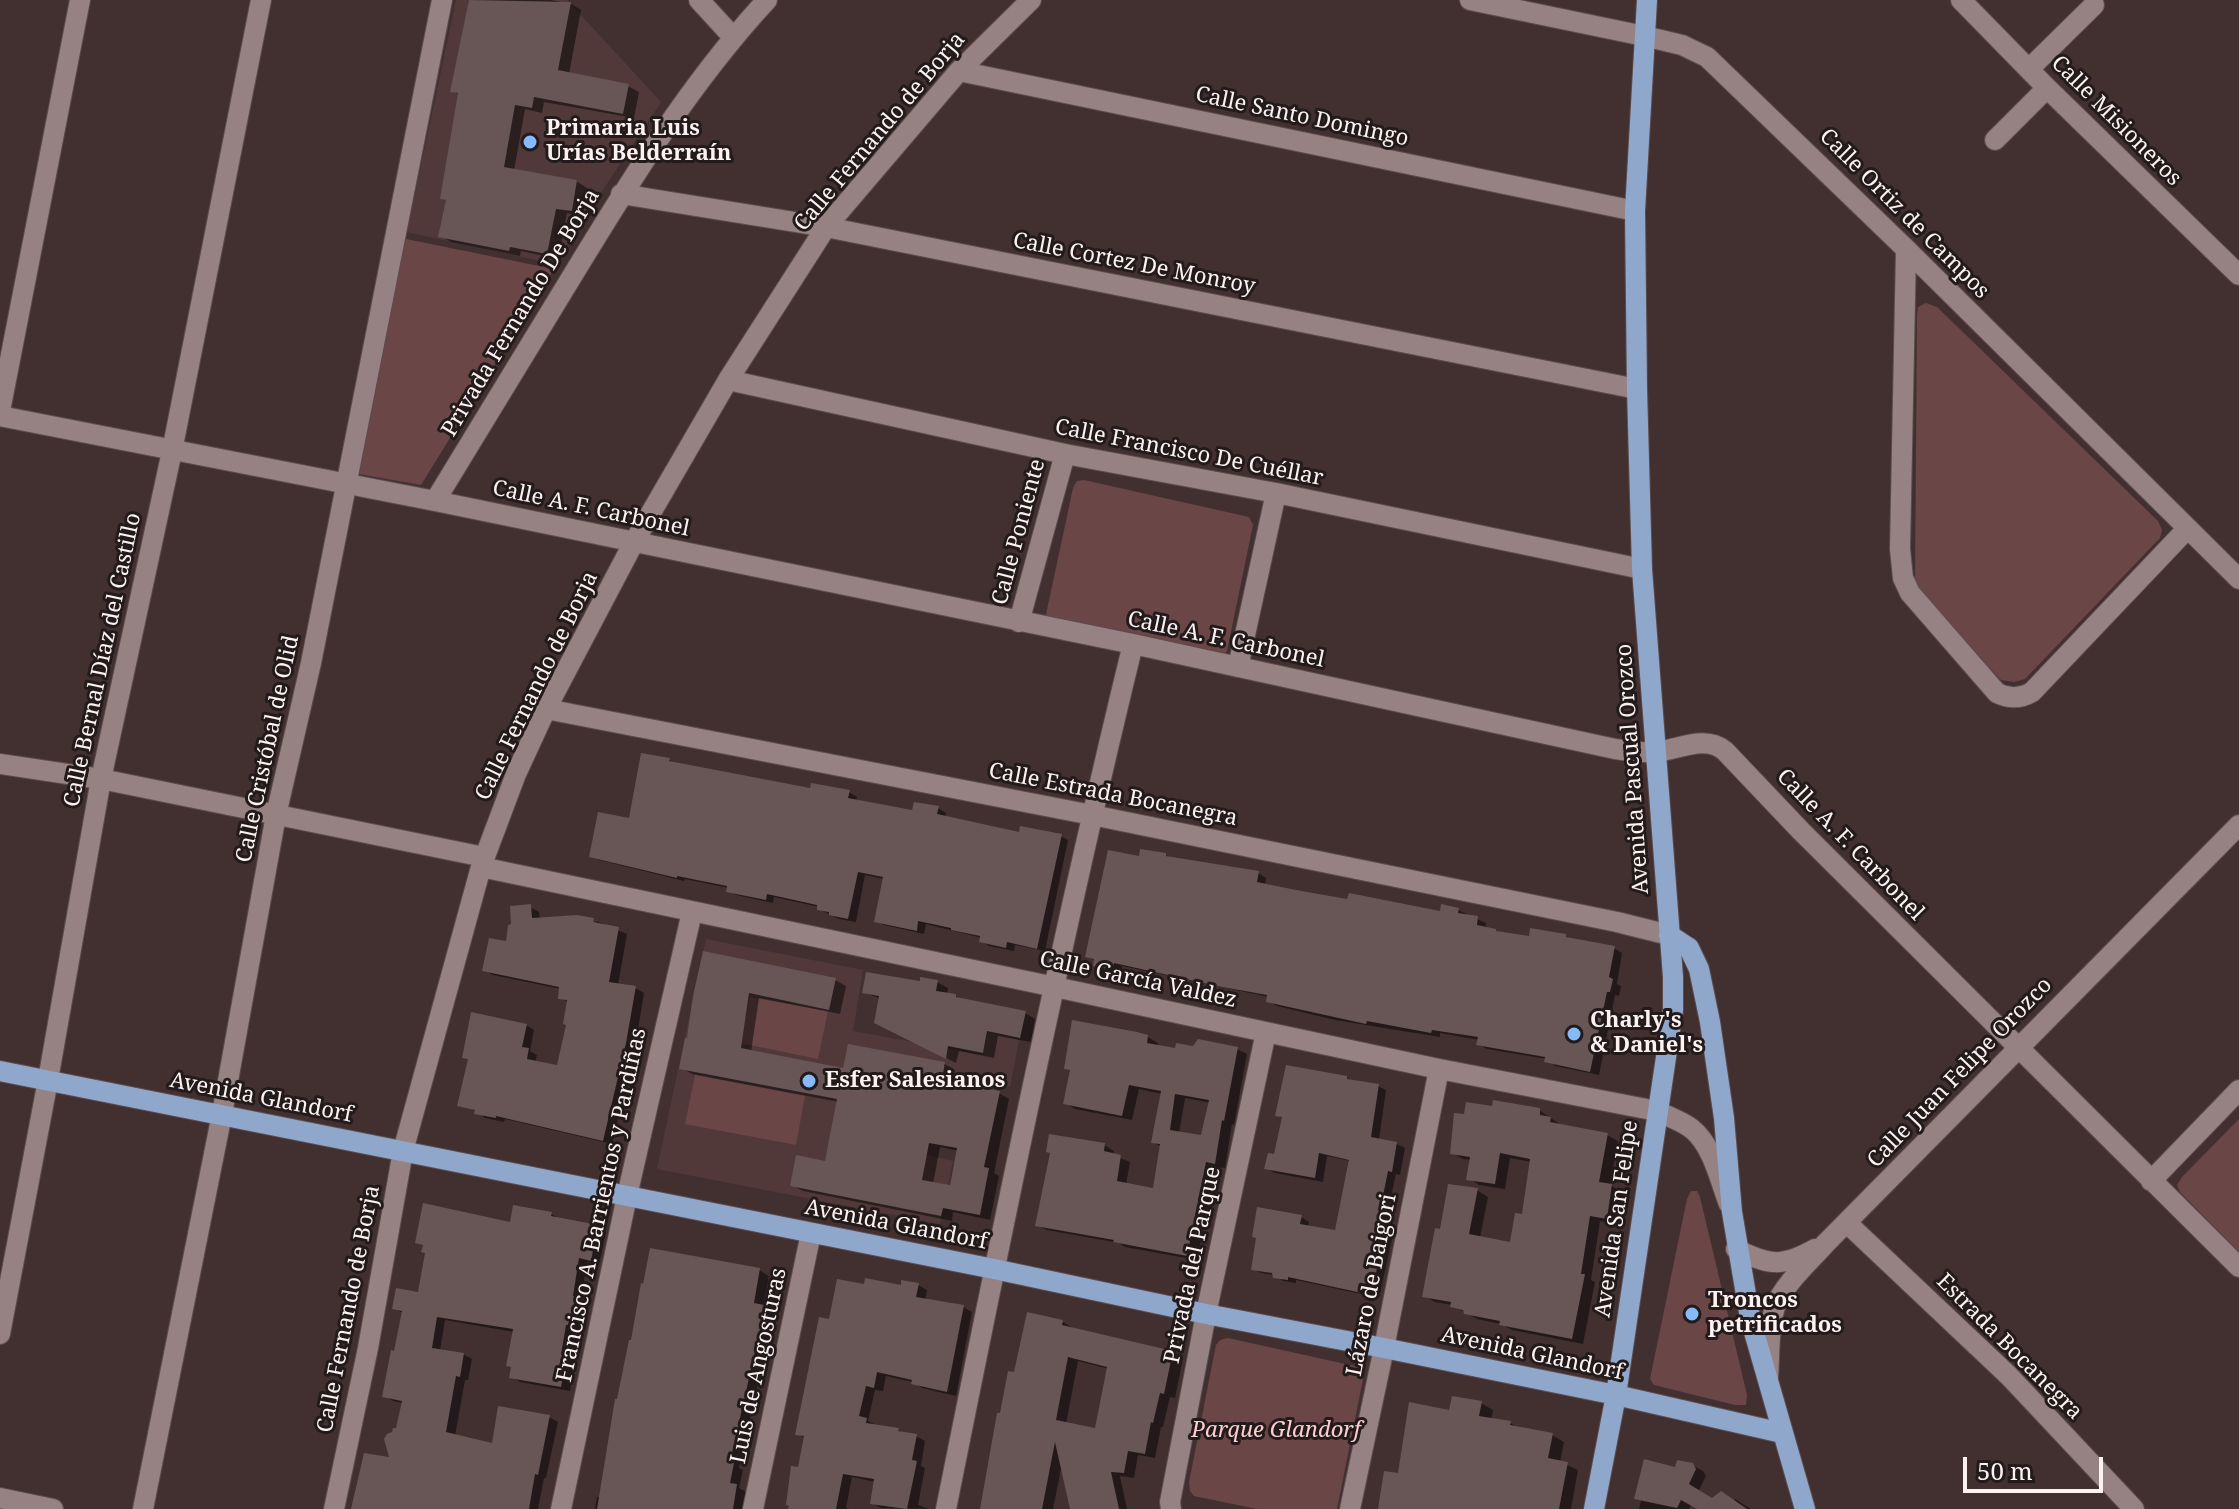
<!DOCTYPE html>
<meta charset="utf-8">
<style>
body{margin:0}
#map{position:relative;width:2239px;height:1509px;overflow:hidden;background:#423031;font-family:"Noto Serif",serif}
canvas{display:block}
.scale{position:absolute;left:1963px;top:1457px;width:140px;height:36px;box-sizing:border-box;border:4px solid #fdf1f1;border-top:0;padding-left:10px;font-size:24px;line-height:28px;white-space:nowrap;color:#fdf1f1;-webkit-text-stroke:6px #231b1b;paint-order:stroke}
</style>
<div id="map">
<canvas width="2239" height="1509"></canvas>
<div class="scale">50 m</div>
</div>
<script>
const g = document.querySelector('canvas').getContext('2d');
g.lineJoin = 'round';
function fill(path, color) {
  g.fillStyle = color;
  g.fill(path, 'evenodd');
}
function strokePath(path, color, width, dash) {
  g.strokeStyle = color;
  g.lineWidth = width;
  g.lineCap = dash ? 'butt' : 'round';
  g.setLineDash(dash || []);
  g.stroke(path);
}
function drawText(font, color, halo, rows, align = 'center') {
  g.font = font + ' "Noto Serif",serif';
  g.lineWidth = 6;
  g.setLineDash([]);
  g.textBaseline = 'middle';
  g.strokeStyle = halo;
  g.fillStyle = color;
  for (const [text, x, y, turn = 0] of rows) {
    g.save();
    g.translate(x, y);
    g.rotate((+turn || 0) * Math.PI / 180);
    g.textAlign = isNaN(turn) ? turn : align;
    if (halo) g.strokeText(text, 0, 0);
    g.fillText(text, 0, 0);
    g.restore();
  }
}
fill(new Path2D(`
 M456,0h111l94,102 -107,162 -147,-32z
 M706,939l157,31 -10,61 130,24 5,-23 31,8 -9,47 -67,-11 -16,79 26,6 -13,63 -283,-55z`), '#513939');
fill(new Path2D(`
 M406,239l148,30 -133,216 -68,-12z
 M1926,303l11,4 221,214 4,9 -2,8 -135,141 -11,3 -13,-2 -83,-89 -3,-10 2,-266 1,-8z
 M1084,480l165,37 4,8 -26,126 -4,6 -178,-38 28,-131 4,-7z
 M750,997l78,14 -10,48 -78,-16z
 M695,1075l110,21 -9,49 -111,-21z
 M2239,1119v133l-59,-60 -3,-7 5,-8z
 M1691,1191h6l3,6 47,198 -1,10h-11l-81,-20 -4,-6 37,-180z
 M1228,1338l131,29 4,6v6l-26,130h-80l-63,-13 -4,-5 -1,-9 27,-137 4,-5z`), '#6a4647');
fill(new Path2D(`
 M470,0h81l20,4 10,6 -12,64 59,12 11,6 -5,26 -90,-16 -2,11 -17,-4 -11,62 62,10 11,7 -5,28 -15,-3 -9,46 -37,-8 -1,5 -69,-14 -10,-6 6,-35 -5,-3 18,-103 -8,-4z
 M669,760l9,5 134,25 37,2 8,5 -1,4 58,11 24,-4 8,5 -1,5 75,17 41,1 7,4 -23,111 -30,-6 -1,6 -25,-5 -8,-5 1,-3 -56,-14 -2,10 -40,-9 -7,-4 7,-42 -19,-4 -9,47 -17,-3 -20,-10v-2l-45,-10 -1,6 -37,-8 -8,-4 1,-3 -44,-9 -1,2 -85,-21 -8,-4 39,-36z
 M1166,855l6,4 86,14 8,5 -1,7 60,13 116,15 17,-3 28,13 -1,6 16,5 29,4 36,-2 8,5 40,7 8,5 -5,31 4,2 -2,10 -4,-1 -16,80 -44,-9 -8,-7 -60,-10 -9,-5 1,-4 -39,-7v4l-105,-17 -58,-14 -9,-5 1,-4 -147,-31 -1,7 -18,-4 -8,-4 1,-4 -9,-5 54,-98z
 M530,907l9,5 1,7 52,1 1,12 3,-11 31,13 -9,51 17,3 9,5 -9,55 -23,96 -107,-25 -1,3 -19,-4 -8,-7 -17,-6 66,-80 8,5 -4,21 7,4 -2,8 23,5 10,-43 1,-22 -9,-6 1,-8 -68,-14 -9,-5 24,-26z
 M835,980l11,6 -6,28 -81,-16 -8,54 94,18 100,-6 10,6 -3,13 47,10 10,6 -15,74 5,3 -9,44 -37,-8 -1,9 -149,-30 -11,-6 35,-22 12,-61 -147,-28 -10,-6 13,-71zM940,1147l19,4 -8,37 -18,-4z
 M937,982l11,6 -1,6 9,2 8,5 61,12 10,6 -4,23 -33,-6 -4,22 -35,-7 -3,12 -69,-35 -6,-29 -17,-7z
 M1148,1037l10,6 -1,4 19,4 61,-2 10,5 -13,71 -2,-1 -7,44 -9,-1 -19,93 -72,-13 -6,-4 -72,-13 -10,-5 67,-80 10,6 -1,4 17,7 -4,23 29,6 7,-44 -9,-5 9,-48 -23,-5 -7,31 -57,-11 -10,-6 6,-32 -5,-3zM1185,1098l26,5 -9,35 -23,-4z
 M1347,1078l7,4 24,4 8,4 -7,50 18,4 8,4 -5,27 -4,-1 -13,60 9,5 -13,59 -83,-18v3l-13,-2 -9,-6 -13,-2 -8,-4 48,-52 8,5 -1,6 28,5 14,-72 -23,-5 -4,26 -48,-9 -9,-5 10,-12 8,-37 -6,-4z
 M1539,1110l22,15 46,10 11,6 -8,44 12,7 -5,32 -17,-3 -9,59 4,2 -12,62 -71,-14 -11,-6 -24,-5 -25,-14 -17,-3 -11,-6 17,-65 36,-41 11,7 -8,41 32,6 12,-28 8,-54 -22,-4 -5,31 -26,-4 -11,-7 4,-18 -9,-1 -11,-6z
 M551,1214l9,5 37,8 9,5 -7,32 -12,-2 -6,37 8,5 -4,26 -10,-2 -5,32 5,3 -5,28 -50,-9 -8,-5 2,-45 -69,-12 -5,31 23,3 9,5 -4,21h-3l-10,56 39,9 55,-28 9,5 -12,56h-2l-6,31h-185l39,-49 11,-57 -10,-2 -8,-5 11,-43 7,-40 -9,-5 25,-14 8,-41 -3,-7 -7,-4 94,-18z
 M759,1270l10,6 -6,31 14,6 -6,35 -5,-1 -27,121 4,2 -4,18 7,4 -4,17h-147l2,-12h4z
 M918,1285l9,5 -2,11 38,6 9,5 -16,84 -34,-8 -9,-6 -27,-6 -3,15 -8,-1 -7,31 8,4 40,11 9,5 -4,25 4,2 -7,37 11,4 -48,-1 -9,-5 4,-21 -24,-5 -6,31 3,1h-59l15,-71 -8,-4 33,-113 35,-35 37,1z
 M1063,1322l10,6 -1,1 101,24 10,5 -8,40 -5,-1 -7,30h-2l-6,31 -17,-3 -4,23 -14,-2 7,33h-55l-10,-45 -9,45h-71l20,-93 14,-41zM1078,1361l31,8 -12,61 -31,-6z
 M1481,1403l12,7 -2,10 19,3 11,6 31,6 12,7 -4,20 18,8 -7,39h-192l20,-33 52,-64z
 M1692,1465l11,6 3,5 -8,16 14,8 22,1 1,-2 16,10h-50l-9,-5 -3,5h-50l2,-9 36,-31z`), '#0007');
fill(new Path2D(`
 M469,0l102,2 -13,68 71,14 -6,30 -89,-17 -2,11 -17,-3 -11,62 73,13 -5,31 -16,-2 -9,45 -37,-7 -1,4 -71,-14 8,-37 -6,-1 18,-106 -8,-1z
 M641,753l29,5 -1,3 141,27 1,-5 39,7 -2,8 64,12 2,-8 25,4 -2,8 82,18 1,-6 42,8 -25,115 -30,-7 -1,6 -27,-6 1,-6 -29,-6v-2l-33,-7 -1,10 -43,-9 9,-45 -25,-5 -10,47 -19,-4v-3l-12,-2v-5l-50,-11 -1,6 -40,-8 1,-6 -50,-10v2l-88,-21 9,-45 31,6z
 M1140,849l26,4v3l93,15 -2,11 39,8 51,9 2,-6 91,18 1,-7 18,4 -1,5 20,3 -1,9 19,4v2l33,5 1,-8 36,6v3l49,9 -6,31 4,2 -3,13h-3l-17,80 -46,-10 1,-5 -69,-12 2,-8 -46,-7 -1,3 -64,-12 -1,3 -100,-22 1,-7 -50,-9 -103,-23 -2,7 -19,-4 1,-7 -9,-2 23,-107 31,6z
 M531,904l1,14 45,-3 17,3 -1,4 26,5 -10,55 27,4 -10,57 -23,98 -107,-25v2l-22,-4 1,-4 -18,-4 11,-47 -6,-1 9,-46 56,12 -5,23 7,1 -2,11 30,6 9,-40 -3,-1 4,-24 -9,-1 1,-12 -77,-16 7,-33 17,3 2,-16 3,-1 -1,-18z
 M703,951l133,27 -7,32 -80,-17 -8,55 102,20 5,-24 97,18 -3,17 58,12 -16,76 5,1 -9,47 -37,-7 -2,8 -151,-30 6,-31 29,6 12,-62 -158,-30 6,-31h2l6,-42zM929,1143l28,5 -7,37 -28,-5z
 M866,972l54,9v-4l18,3 -2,11 20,3v3l70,14 -6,27 -33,-7 -4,22 -35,-7 -2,13 -72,-36 5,-27 -17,-3z
 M1072,1020l65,12 11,3 -1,8 28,5 1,-5 17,3 5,-7 40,8 -14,74 -2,-1 -7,44 -9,-2 -19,94 -74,-14 1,-2 -79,-14 15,-73 -4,-1 3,-18 56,9 -1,8 17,4 -4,26 36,7 7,-44 -9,-1 10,-52 -32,-6 -7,31 -59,-12 7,-34 -6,-1zM1175,1094l34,6 -8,35 -31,-5z
 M1286,1065l61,11v3l32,5 -8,53 26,5 -5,30 -4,-1 -12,60 9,2 -14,62 -83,-18v3l-15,-2 -1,-5 -21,-3 5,-32 -4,-1 5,-30 45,8 -2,9 35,6 13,-66 1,-4 -30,-7 -4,25 -51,-9 4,-16 6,1 8,-37 -7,-1z
 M1493,1100l47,8v7l11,2 -1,5 58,11 -9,49 13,2 -5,35 -17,-3 -9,58h4l-13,65 -73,-14 1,-4 -36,-7 -1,-4 -13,-3 1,-5 -29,-5 13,-69 5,1 8,-45 30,4 -9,46 41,8 5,-29 7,1 8,-55 -30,-6 -5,31 -29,-4 4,-23 -20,-3 4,-41 10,1 2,-12 26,4z
 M423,1203l87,19 3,-17 39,7 -1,4 47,9 -7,36 -12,-3 -6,38 7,1 -4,29 -10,-1 -5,30 6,1 -6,31 -52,-9 2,-11 -5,-1 7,-37 -76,-12 -5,31 32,5 -4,24 -4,-1 -10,56 46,11 6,-37 52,9 -12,60 -3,-1 -6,35h-178l13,-56 25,4 -5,-18 3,-5 5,-2 1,-4h3l6,-27 -20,-4 9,-47 3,1 8,-40 -10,-2 4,-21 22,4 7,-39 -4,-1 2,-7 -8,-2z
 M650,1248l110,20 -6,35 15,3 -7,38 -5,-1 -27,119 4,1 -4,20 7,1 -4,25h-136l18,-110h2l12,-59h2l10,-57 2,1z
 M865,1278l36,7v-5l18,3 -3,14 48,8 -17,87 -36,-8 1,-4 -35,-8 -3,16 -8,-2 -7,30 8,2 -1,5 33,5 -1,3 19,3 -5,26 5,1 -10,48 -37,-5 4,-25 -31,-5 -7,35h-48l1,-3 -3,-1 5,-39 7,1 6,-31 -9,-1 24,-118 10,2 8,-40 27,5z
 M1027,1312l36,8 -1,5 111,26 -9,43 -4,-1 -7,30 -2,-1 -6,32 -17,-3 -4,22 -13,-1 8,37h-49l-15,-67 -13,67h-62l17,-96h3l8,-42 6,1zM1068,1357l39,10 -12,61 -39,-8z
 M1452,1396l30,5 -3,15 32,5 -1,4 43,8 -5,25 20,4 -9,47h-181l6,-38 14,2 11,-71 40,8z
 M1644,1459l31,8 2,-7 16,3 3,6 -7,15 23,14 9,-7 26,18h-50l-16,-9 -4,8 -43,-9z`), '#685555');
const minor = new Path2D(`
 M699,0l34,37
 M1470,0l174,36 38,9 25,12 199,192 333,330
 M1961,0l86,88 192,187
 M2029,69l65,-64
 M959,71l676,140
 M1995,140l52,-52
 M621,194l205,33 811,162
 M1906,249l-6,300 3,29 7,15 87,100c12,6 23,6 35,-1l155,-163
 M728,380l337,74 211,39 366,76
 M0,411l80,-411
 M0,416l435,85 698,143 482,105c13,2 27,4 40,3 23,-2 50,-18 70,-1l76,80 438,436
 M435,501c45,-74 91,-149 136,-223 59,-97 119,-195 196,-278
 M1019,622l46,-168
 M1238,667l38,-174
 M546,709l546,106 525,107 52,13
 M0,764l101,15 383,78
 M481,867l574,120 384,82 218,42c12,6 25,10 35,18 21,17 28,52 37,75
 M2151,1181l88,-91
 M1847,1223l162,153 125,133
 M1736,1249c33,17 47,18 79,0
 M0,1334l48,-254 53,-301 71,-328 89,-451
 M1768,1377c2,-22 0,-49 7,-70 8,-22 35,-46 51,-64l413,-418
 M0,1498l53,11
 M143,1509l79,-395 54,-299 35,-152 131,-663
 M334,1509l34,-161 35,-197 78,-284 35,-93 30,-65 88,-167 94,-162 98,-153 133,-156 72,-71
 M561,1509l66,-313 65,-284
 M753,1509l58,-276
 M946,1509c58,-289 117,-579 187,-865
 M1171,1509l-1,-7 36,-188 60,-282
 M1350,1509l34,-161 55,-279`);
const major = new Path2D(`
 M1669,935l20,13 10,21 11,53 14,96 8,94 18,106 55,191
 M0,1071l994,198 212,45 178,34 232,47 166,38
 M1594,1509l22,-114 57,-385v-33l-31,-408 -5,-180 -2,-178 12,-211`);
strokePath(minor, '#5b4c4d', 22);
strokePath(major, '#5b4c4d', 22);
strokePath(minor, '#968282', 20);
strokePath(major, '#90a7cc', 20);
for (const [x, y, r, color] of [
 [530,142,8,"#86bbfb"],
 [1574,1034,8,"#86bbfb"],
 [809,1081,8,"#86bbfb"],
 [1692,1314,8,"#86bbfb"]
]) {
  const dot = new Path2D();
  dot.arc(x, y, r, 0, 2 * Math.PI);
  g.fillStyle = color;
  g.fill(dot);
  strokePath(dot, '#231b1b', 3);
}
drawText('22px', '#fdf1f1', '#231b1b', [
 ["Calle Santo Domingo",1302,117,12],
 ["Calle Misioneros",2116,121,45],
 ["Calle Fernando de Borja",880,132,-50],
 ["Calle Ortiz de Campos",1904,214,45],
 ["Calle Cortez De Monroy",1134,264,11],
 ["Privada Fernando De Borja",521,313,-59],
 ["Calle Francisco De Cuéllar",1189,453,11],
 ["Calle A. F. Carbonel",591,509,12],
 ["Calle Poniente",1019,532,-75],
 ["Calle A. F. Carbonel",1226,640,12],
 ["Calle Bernal Díaz del Castillo",103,660,-78],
 ["Calle Fernando de Borja",537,686,-64],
 ["Calle Cristóbal de Olid",268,749,-78],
 ["Avenida Pascual Orozco",1633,769,-94],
 ["Calle Estrada Bocanegra",1113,795,11],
 ["Calle A. F. Carbonel",1850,845,46],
 ["Calle García Valdez",1138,980,12],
 ["Calle Juan Felipe Orozco",1960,1073,-46],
 ["Avenida Glandorf",261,1098,11],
 ["Francisco A. Barrientos y Pardiñas",602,1205,-78],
 ["Avenida San Felipe",1617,1219,-82],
 ["Avenida Glandorf",896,1225,11],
 ["Privada del Parque",1193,1265,-78],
 ["Lázaro de Baigori",1372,1285,-79],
 ["Calle Fernando de Borja",349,1309,-79],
 ["Estrada Bocanegra",2009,1347,45],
 ["Avenida Glandorf",1532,1354,12],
 ["Luis de Angosturas",759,1366,-78]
]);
drawText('bold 22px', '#fdf1f1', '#231b1b', [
 ["Primaria Luis",546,129],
 ["Urías Belderraín",546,154],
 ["Charly's",1590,1021],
 ["& Daniel's",1590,1046],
 ["Esfer Salesianos",825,1081],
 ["Troncos",1708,1301],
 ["petrificados",1708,1326]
], 'left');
drawText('italic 22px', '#fdcecf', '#231b1b', [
 ["Parque Glandorf",1276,1431]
]);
</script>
